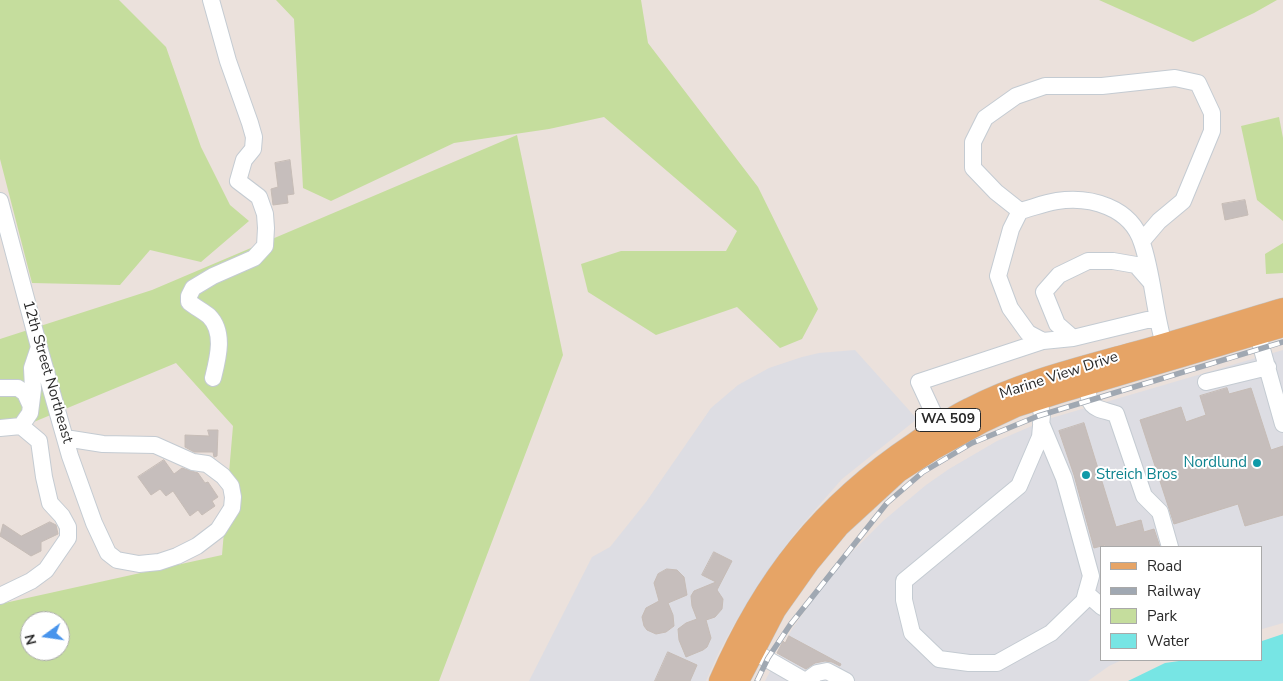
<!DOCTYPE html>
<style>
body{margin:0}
#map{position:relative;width:1283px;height:681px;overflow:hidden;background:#ebe1dc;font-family:"Nunito Sans",sans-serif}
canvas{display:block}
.legend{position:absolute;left:1100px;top:546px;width:162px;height:115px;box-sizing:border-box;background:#fff;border:1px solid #a9a9a9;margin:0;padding:6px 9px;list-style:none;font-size:15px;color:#292929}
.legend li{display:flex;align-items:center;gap:10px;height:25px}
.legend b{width:25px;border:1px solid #a9a9a9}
.north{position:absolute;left:20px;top:611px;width:50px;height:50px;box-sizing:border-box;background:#fff;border:1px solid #a9a9a9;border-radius:50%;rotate:256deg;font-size:14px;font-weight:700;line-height:20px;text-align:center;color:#292929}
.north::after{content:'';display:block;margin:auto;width:18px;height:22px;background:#4894ec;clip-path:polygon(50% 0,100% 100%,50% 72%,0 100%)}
</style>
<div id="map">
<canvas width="1283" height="681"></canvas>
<ul class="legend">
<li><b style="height:6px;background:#e6a466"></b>Road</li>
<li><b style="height:6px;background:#a0a8b2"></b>Railway</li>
<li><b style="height:14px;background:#c5dd9d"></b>Park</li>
<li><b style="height:14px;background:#77e5e4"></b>Water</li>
</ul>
<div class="north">N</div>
</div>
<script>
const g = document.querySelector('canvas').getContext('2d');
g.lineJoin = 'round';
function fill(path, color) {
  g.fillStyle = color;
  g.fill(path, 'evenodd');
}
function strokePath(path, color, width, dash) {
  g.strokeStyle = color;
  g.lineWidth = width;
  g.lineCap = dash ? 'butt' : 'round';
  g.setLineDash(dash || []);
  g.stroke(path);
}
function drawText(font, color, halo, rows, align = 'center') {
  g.font = font + ' "Nunito Sans",sans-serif';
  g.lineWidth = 4;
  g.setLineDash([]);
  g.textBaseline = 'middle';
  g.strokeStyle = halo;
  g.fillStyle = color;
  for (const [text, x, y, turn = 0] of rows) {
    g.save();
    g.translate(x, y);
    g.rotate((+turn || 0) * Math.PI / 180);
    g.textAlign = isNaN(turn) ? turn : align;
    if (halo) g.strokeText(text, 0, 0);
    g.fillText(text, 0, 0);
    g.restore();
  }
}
fill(new Path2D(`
 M855,350l62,69 -75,60 -47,54 -21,29 -38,59 -17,31 -13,29h-177l63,-124 18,-10 36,-45 65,-94 27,-23 31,-17 33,-11 17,-4z
 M1283,350v273l-21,6v-82h-160v113h20l-13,6 -21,15h-323l27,-52 33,-46 18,-22 40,-40 43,-36 23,-16 48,-28 51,-22z`), '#dddde3');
fill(new Path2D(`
 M0,0h119l47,47 35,100 29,58 19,16 -48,41 -51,-12 -30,35 -88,-2 -32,-124z
 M276,0h365l7,43 110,144 60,122 -16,30 -22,9 -43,-41 -81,28 -68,-43 -7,-28 40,-13h105l11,-20 -133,-114 -55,12 -95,14 -123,58 -28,-13 -9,-169z
 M1099,0h178l-23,13 -61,29z
 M1279,117l4,21v83l-26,-21 -16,-74z
 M517,135l46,220 -124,326h-439v-77l222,-49 11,-129 -57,-63 -176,73v-97l152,-49zM30,621h30v30h-30z
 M1283,243v30l-17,1 -1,-20z`), '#c5dd9d');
fill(new Path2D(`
 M1283,634v47h-155l37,-18 21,-3h76v-19z`), '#77e5e4');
const building = new Path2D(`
 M290,160l4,34 -7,1 1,8 -15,2 -2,-16 7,-2 -3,-24z
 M1245,200l3,15 -23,5 -3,-16z
 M1227,388l2,6 22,-6 20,62 12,-4v69l-38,11 -7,-22 -64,20 -34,-104 41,-13 5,15 20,-7 -6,-19z
 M1084,423l32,104 25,-7 3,12 10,-3 6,18h-54l-1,-2 -11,3 -20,-73 -15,-44z
 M208,430h10l-1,26 -3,1 -1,-5h-19l-9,-5v-12l24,1z
 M164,460l10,14 8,-6 16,5 7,10 3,-1 10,15 -6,4 3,5 -13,9 -4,-5 -8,6 -17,-25 -7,5 -6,-7 -9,6 -13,-18z
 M50,522l6,3 2,9 -17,8v9l-10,5 -31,-20 3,-12 18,12z
 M714,552l18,9 -15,29 6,9 -1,10 -7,8 -9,3 5,18 -4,9 -4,3 -17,7 -7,-17 -1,-11 8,-6 11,-4 -5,-13 -1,-10 3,-5 22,-9 -14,-7z
 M667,569l10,1 7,7 3,18 -19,8 5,12 1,11 -8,6 -10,2 -9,-4 -3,-4 -2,-9 4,-9 13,-7 -5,-18 4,-9z
 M789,636l52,28 -1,2 -8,-4 -7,-1 -10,2 -9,6 -29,-16 6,-12 2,2z
 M668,652l29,13 -7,16h-35z`);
fill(building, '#c6bebc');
strokePath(building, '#c6bcb6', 1);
const minor = new Path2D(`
 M211,0l17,61 22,62 4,14 -1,12 -9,11 -6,21 21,16 6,17 1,14 -1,18 -11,12 -41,18 -20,12 -4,8v6c6,5 14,9 20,14 16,16 9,42 4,62
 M0,201l39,146 31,109 24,67 14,30 9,7 22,4 20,-2 18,-6 20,-10 21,-16 14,-22 1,-11 -2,-11 -8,-10 -16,-12 -14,-2 -38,-17 -52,-1 -38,-6
 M1020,211l-24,-19 -23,-24v-26l12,-24 31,-22 29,-10h57l73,-8 23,5 14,30v18l-29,70 -24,20 -17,20
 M1258,335l25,89
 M1073,338l-16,-14 -13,-32 15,-17 29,-14h25l23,4 14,16
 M1043,341l-15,-8 -18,-25 -12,-32 13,-47 9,-18c12,-3 24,-8 37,-10 33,-5 74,6 85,42 11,32 12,68 22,101
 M1206,382l62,-15
 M1087,385c2,25 7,22 29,29l28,82 16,16 10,35
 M0,388h18l7,5 5,11
 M1039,399l3,16 -2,22 -21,49 -115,95v19l8,33 27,26 30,4h28l54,-30 33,-32 7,-25 -27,-98 -23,-55
 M939,425l-20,-43 124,-41 30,-3 74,-18h10
 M21,426l9,-13 3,-24 -1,-21 7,-21
 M0,428l21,-2 18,15 5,36 6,26 12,13 6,11v11l-22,32 -15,11 -31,15
 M1086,593l16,14
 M753,651l52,30
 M806,681l11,-8 10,-2 19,10`);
const major = new Path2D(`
 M719,681c44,-102 103,-177 196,-239 17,-12 35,-25 54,-34 50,-26 107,-40 161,-55 52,-14 102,-30 153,-45
 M739,681l37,-71 34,-48 29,-35 60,-55 34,-22 49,-27 34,-16 44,-14 223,-66`);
strokePath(minor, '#c4cbd2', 18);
strokePath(major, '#c3c3c3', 21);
strokePath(minor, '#fff', 16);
strokePath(major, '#e6a466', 20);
const rail = new Path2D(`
 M757,681l11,-23 22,-33 97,-122 36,-31 49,-29 66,-27 245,-74`);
strokePath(rail, '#a0a8b2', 5.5);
strokePath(rail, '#fff', 4, [11]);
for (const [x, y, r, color] of [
 [1257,463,5,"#0f9aa8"],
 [1086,475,5,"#0f9aa8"]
]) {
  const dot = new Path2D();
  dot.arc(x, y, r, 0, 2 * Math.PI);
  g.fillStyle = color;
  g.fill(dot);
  strokePath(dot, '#fff', 2);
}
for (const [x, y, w] of [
 [948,420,65]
]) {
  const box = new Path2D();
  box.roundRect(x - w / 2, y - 11.5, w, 23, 4);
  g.fillStyle = '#fff';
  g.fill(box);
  strokePath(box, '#292929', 1);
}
drawText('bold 14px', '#292929', null, [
 ["WA 509",948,420]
]);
drawText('15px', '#292929', '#fff', [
 ["12th Street Northeast",47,372,74],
 ["Marine View Drive",1059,376,-18]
]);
drawText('15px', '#0d838f', '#fff', [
 ["Nordlund",1247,463],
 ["Streich Bros",1096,475,"left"]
], 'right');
</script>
